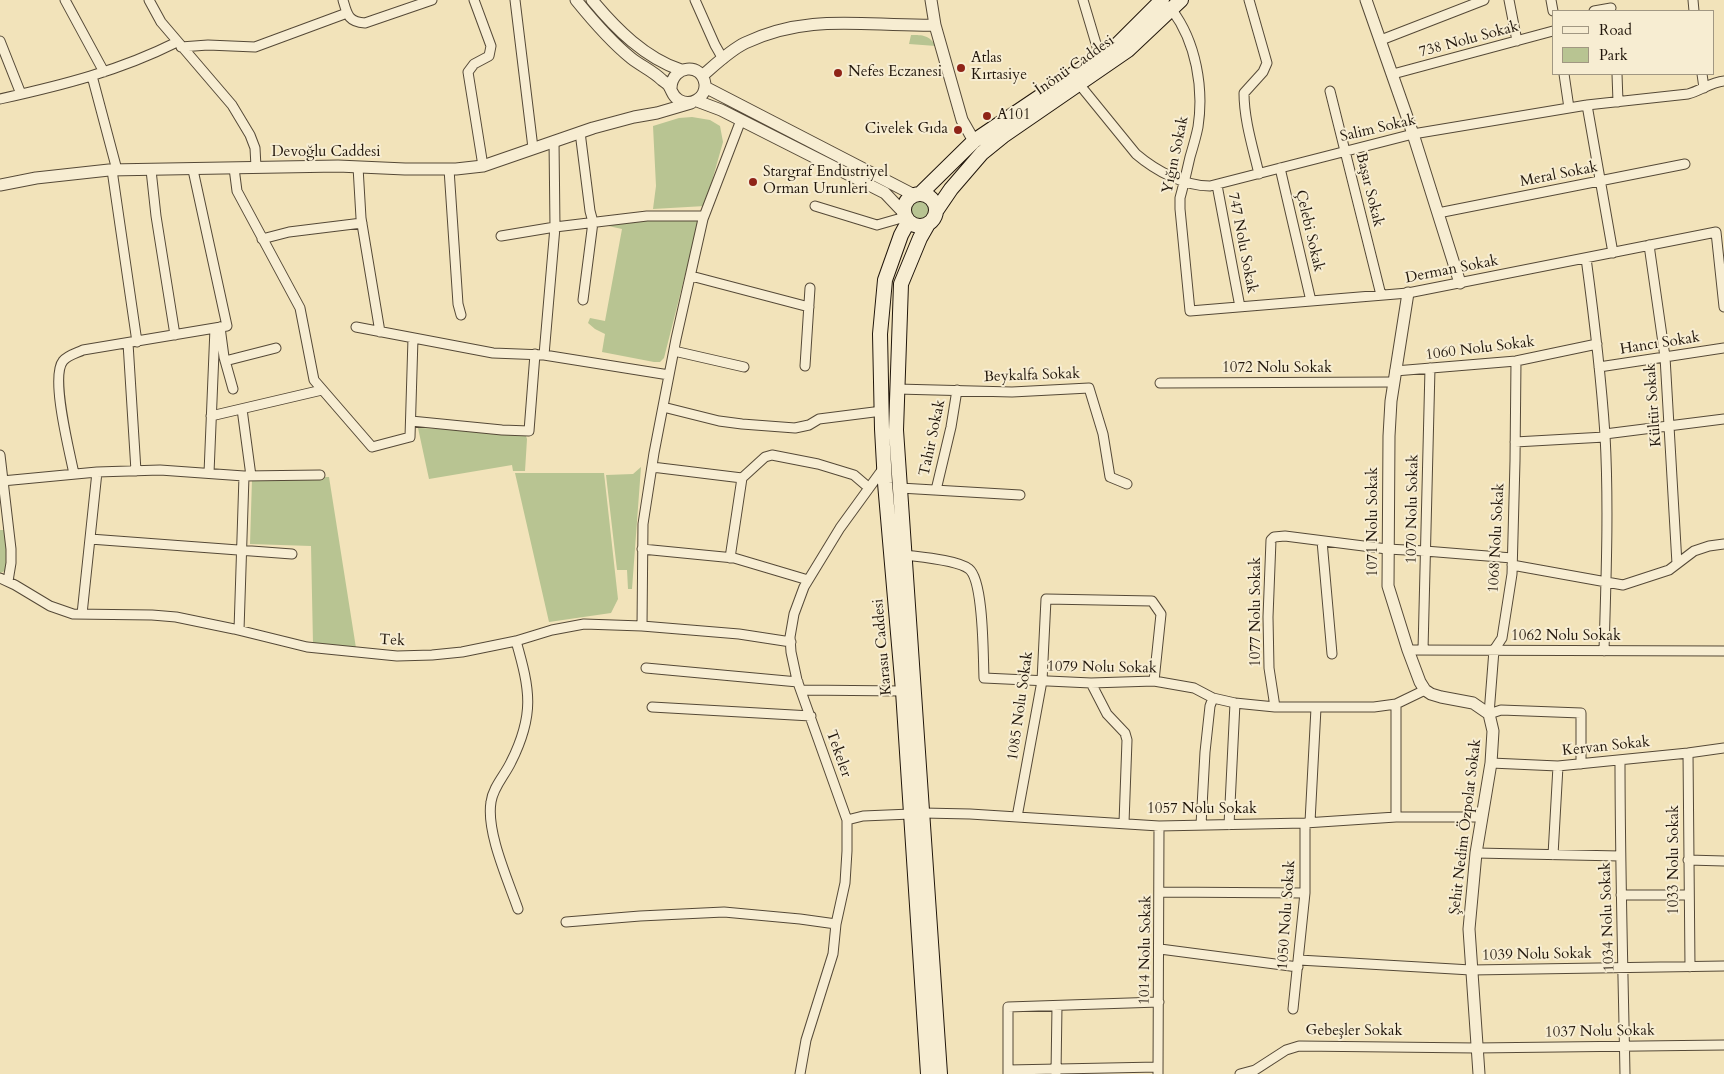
<!DOCTYPE html>
<meta charset="utf-8">
<style>
body{margin:0}
#map{position:relative;width:1724px;height:1074px;overflow:hidden;background:#f2e3ba;font-family:Cardo,serif}
canvas{display:block}
.legend{position:absolute;left:1552px;top:10px;width:162px;height:65px;box-sizing:border-box;background:#f7edd2;border:1px solid #a19782;margin:0;padding:6px 9px;list-style:none;font-size:15px;color:#21160b}
.legend li{display:flex;align-items:center;gap:10px;height:25px}
.legend b{width:25px;border:1px solid #a19782}
</style>
<div id="map">
<canvas width="1724" height="1074"></canvas>
<ul class="legend">
<li><b style="height:6px;background:#f7edd2"></b>Road</li>
<li><b style="height:14px;background:#b8c492"></b>Park</li>
</ul>
</div>
<script>
const g = document.querySelector('canvas').getContext('2d');
g.lineJoin = 'round';
function fill(path, color) {
  g.fillStyle = color;
  g.fill(path, 'evenodd');
}
function strokePath(path, color, width, dash) {
  g.strokeStyle = color;
  g.lineWidth = width;
  g.lineCap = dash ? 'butt' : 'round';
  g.setLineDash(dash || []);
  g.stroke(path);
}
function drawText(font, color, halo, rows, align = 'center') {
  g.font = font + ' Cardo,serif';
  g.lineWidth = 4;
  g.setLineDash([]);
  g.textBaseline = 'middle';
  g.strokeStyle = halo;
  g.fillStyle = color;
  for (const [text, x, y, turn = 0] of rows) {
    g.save();
    g.translate(x, y);
    g.rotate((+turn || 0) * Math.PI / 180);
    g.textAlign = isNaN(turn) ? turn : align;
    if (halo) g.strokeText(text, 0, 0);
    g.fillText(text, 0, 0);
    g.restore();
  }
}
fill(new Path2D(`
 M911,35c12,0 18,0 25,11l-27,-2z
 M692,117l18,3 10,6 3,16 -18,64 -52,3 3,-23 -3,-60 26,-8z
 M909 209a10 10 0 1 1 20 0a10 10 0 1 1-20 0Z
 M694,217l5,3 -35,138 -4,4h-6l-52,-10 3,-18 -10,-5 -7,-6 2,-5 15,3 17,-92 -18,-4 5,-3z
 M418,428l102,3 5,2 2,6 -2,32h-12l-1,-6 -83,14z
 M641,467l-9,122h-4l-1,-19h-10l-11,-95 27,-1z
 M515,473h89l14,126 -7,14 -62,9z
 M329,477l27,171 -43,-4 -2,-98 -61,-2 2,-65z
 M0,530h7l1,40 -8,3z`), '#b8c492');
const minor = new Path2D(`
 M65,0l39,72
 M149,0l12,22 71,83 18,30 5,13 1,19
 M343,0c4,14 5,22 22,23l67,-23
 M474,0l17,46 -2,10 -15,8 -6,8 15,94
 M515,0l18,148
 M695,0l20,45 8,14
 M1083,0l17,57
 M1249,0l18,63 -4,9 -19,21c0,27 9,55 15,81
 M1509,0l8,41
 M1551,0l2,11
 M1693,0l1,11
 M1172,10c24,32 32,78 26,117 -2,10 -5,20 -8,30 -3,13 -6,27 -10,41v11l10,102 218,-18 308,-61 8,75
 M1594,11l17,-3
 M1381,40l103,-40
 M0,41l21,53
 M181,47l27,-2 47,2 92,-34
 M1393,74l160,-43
 M1564,74l5,34
 M1617,74l1,28
 M1702,74l2,14
 M92,76l25,94
 M1079,84l57,70c20,17 48,32 74,32l203,-52 174,-29 101,-11c12,-3 23,-12 36,-13
 M1330,91l51,204
 M0,99c63,-14 119,-28 177,-57
 M1587,105l26,148
 M580,132l10,79 3,11 -10,78
 M358,167l3,51 19,114
 M234,168l3,23 63,117 14,72 58,67 38,-10 3,-99
 M1280,168l31,133
 M449,169l9,135 3,11
 M112,170l25,172
 M151,170l5,46 19,119
 M1217,185l23,122
 M815,206l62,19 28,-8
 M1438,213l247,-49
 M501,236l54,-9 92,-11h57
 M262,239l27,-7 73,-9
 M1649,245l16,112 12,207
 M1586,258c8,59 15,118 19,177 4,72 1,144 -1,216
 M691,276l118,31
 M220,327l4,30 9,32
 M356,327l137,26 51,2 125,20
 M128,343l8,128
 M674,351l70,16
 M544,355l11,-128 -1,-86
 M225,361l51,-13
 M1516,361l-1,100 -3,113 -10,64 -8,12 -5,64 12,-4 80,3v51
 M805,366l5,-78
 M1599,367l125,-19
 M1395,371l121,-10 81,-17
 M1160,383l234,-1
 M897,389l115,3 77,-4 14,46 7,43 17,7
 M663,407l56,14 23,3 53,4 14,-3 10,-6 63,-8
 M242,409l9,67
 M211,416l111,-26
 M411,421l91,9 27,1 6,-77
 M1605,434l119,-15
 M1515,442l90,-5
 M0,455l11,94v14l-3,18
 M652,467l90,11
 M209,473l6,-145
 M74,474c-4,-21 -24,-97 -11,-113 5,-6 14,-8 20,-11l144,-24 -34,-156
 M2,481l95,-9 63,-2 84,6 76,-1
 M900,488l120,7
 M936,490l15,-63 6,-37
 M90,539l202,15
 M1322,541l10,113
 M642,549l92,9 74,22
 M905,555c15,2 53,5 64,14 15,12 14,88 15,109l107,5 63,-2 40,7 19,10 22,5 40,4h99l22,-3
 M730,558l12,-80 23,-21 7,-2 46,9 36,11 14,12
 M1512,565l111,20 46,-15 25,-19 15,-5 15,-2
 M0,578l15,7 35,21 23,8 79,1 24,2 58,12 73,18 90,9 35,-1 30,-3 54,-11 36,-11 32,-6 58,2 97,8 52,8
 M82,614l15,-142
 M642,626l1,-102 11,-71 22,-114 27,-120 38,-99
 M239,630l5,-154
 M516,641c14,49 19,73 -5,121 -6,13 -18,25 -20,40 -5,30 17,78 27,107
 M1408,650l316,1
 M1423,650l7,-282
 M646,668l152,14
 M1091,683l16,31 18,19 2,7 -3,83
 M801,690l102,1
 M652,707l159,9
 M1275,707l-6,-39 -1,-51 3,-77 3,-3 11,-1 102,13 38,2 87,7
 M1688,753l2,214
 M1620,760c0,104 3,209 5,314
 M1491,763l67,3 130,-13 36,-5
 M923,813l47,1 189,12 146,-3 91,-6h85
 M1017,817l25,-136 4,-82 106,2 9,13 -7,67
 M1396,817v-113l29,-14
 M847,820l16,-4 48,-2
 M1310,822l6,-114
 M1201,825l4,-73 5,-46 3,-8
 M1229,825l6,-122
 M1476,853l144,3
 M1553,855l5,-89
 M1688,860l36,1
 M1160,892l145,1
 M1621,895h68
 M566,922l74,-6 84,-4 76,7 36,5
 M1160,949l138,18
 M1299,960l172,10 253,-4
 M1293,1009l12,-116v-70
 M1008,1070l150,-3
 M1056,1073l1,-67
 M800,1074l6,-34 27,-86 3,-30 9,-41 2,-32v-31l-50,-140 -6,-28 -1,-15 4,-23 10,-27 36,-59 45,-62
 M1008,1074v-67l151,-5
 M1158,1074l1,-248
 M1240,1074l15,-4 31,-20 13,-4 177,2 248,-3`);
const tertiary = new Path2D(`
 M576,0c17,21 34,41 55,58 10,8 22,13 31,22 3,2 7,5 8,8 3,5 3,9 9,12 12,7 27,-2 26,-16 -3,-22 -33,-19 -34,4
 M592,0c24,29 53,58 89,70
 M931,0l4,25 27,95 12,21
 M1366,0l47,134 47,149
 M702,76c13,-11 27,-25 43,-33 64,-31 122,-16 190,-18
 M705,87l209,108
 M697,101l24,9 164,83 18,19
 M0,185l36,-7 73,-8 229,-4 67,3h51l27,-3 110,-38 41,-11 23,-4 34,-10
 M1408,293l-17,108 -2,35 -1,150 20,64 12,32 5,8 6,4 10,3 32,6 16,11 4,17 -2,32 -15,90 -7,76 10,145`);
const secondary = new Path2D(`
 M904 210a16 16 0 1 1 32 0a16 16 0 1 1-32 0Z
 M920,194l54,-53 144,-97 44,-44
 M936,211l15,-22 31,-36 21,-17 125,-86 53,-50
 M908,222l-7,13 -16,45 -5,54 2,95 3,54 18,208 25,383
 M928,224l-8,14 -19,46 -5,146 44,644`);
strokePath(minor, '#554937', 11);
strokePath(tertiary, '#554937', 13);
strokePath(secondary, '#21160b', 16);
strokePath(minor, '#f7edd2', 9);
strokePath(tertiary, '#f7edd2', 11);
strokePath(secondary, '#f7edd2', 14);
for (const [x, y, r, color] of [
 [961,68,5,"#8f2418"],
 [838,73,5,"#8f2418"],
 [987,116,5,"#8f2418"],
 [958,130,5,"#8f2418"],
 [753,182,5,"#8f2418"]
]) {
  const dot = new Path2D();
  dot.arc(x, y, r, 0, 2 * Math.PI);
  g.fillStyle = color;
  g.fill(dot);
  strokePath(dot, '#f7edd2', 2);
}
drawText('15px', '#21160b', '#f7edd2', [
 ["738 Nolu Sokak",1469,40,-15],
 ["İnönü Caddesi",1075,66,-35],
 ["Salim Sokak",1378,129,-13],
 ["Devoğlu Caddesi",326,153],
 ["Yığın Sokak",1176,155,-78],
 ["Meral Sokak",1559,175,-11],
 ["Başar Sokak",1369,190,76],
 ["Çelebi Sokak",1309,231,77],
 ["747 Nolu Sokak",1242,243,79],
 ["Derman Sokak",1452,270,-11],
 ["Hancı Sokak",1660,344,-9],
 ["1060 Nolu Sokak",1480,349,-7],
 ["1072 Nolu Sokak",1277,369],
 ["Beykalfa Sokak",1032,376,-2],
 ["Kültür Sokak",1654,405,-94],
 ["Tahir Sokak",933,438,-78],
 ["1070 Nolu Sokak",1413,509,-89],
 ["1071 Nolu Sokak",1374,522,-90],
 ["1068 Nolu Sokak",1497,538,-87],
 ["1077 Nolu Sokak",1257,612,-90],
 ["1062 Nolu Sokak",1566,637],
 ["Tek",392,641,3],
 ["Karasu Caddesi",883,647,-95],
 ["1079 Nolu Sokak",1102,668,1],
 ["1085 Nolu Sokak",1021,706,-82],
 ["Kervan Sokak",1606,747,-6],
 ["Tekeler",838,754,70],
 ["1057 Nolu Sokak",1202,810],
 ["Şehit Nedim Özpolat Sokak",1466,827,-83],
 ["1033 Nolu Sokak",1675,860,-90],
 ["1050 Nolu Sokak",1287,915,-86],
 ["1034 Nolu Sokak",1608,917,-92],
 ["1014 Nolu Sokak",1146,950,-89],
 ["1039 Nolu Sokak",1537,955,-1],
 ["Gebeşler Sokak",1354,1032],
 ["1037 Nolu Sokak",1600,1032,-1]
]);
drawText('15px', '#21160b', '#f7edd2', [
 ["Atlas",971,59],
 ["Kırtasiye",971,76],
 ["Nefes Eczanesi",848,73],
 ["A101",997,116],
 ["Civelek Gıda",948,130,"right"],
 ["Stargraf Endustriyel",763,173],
 ["Orman Urunleri",763,190]
], 'left');
</script>
